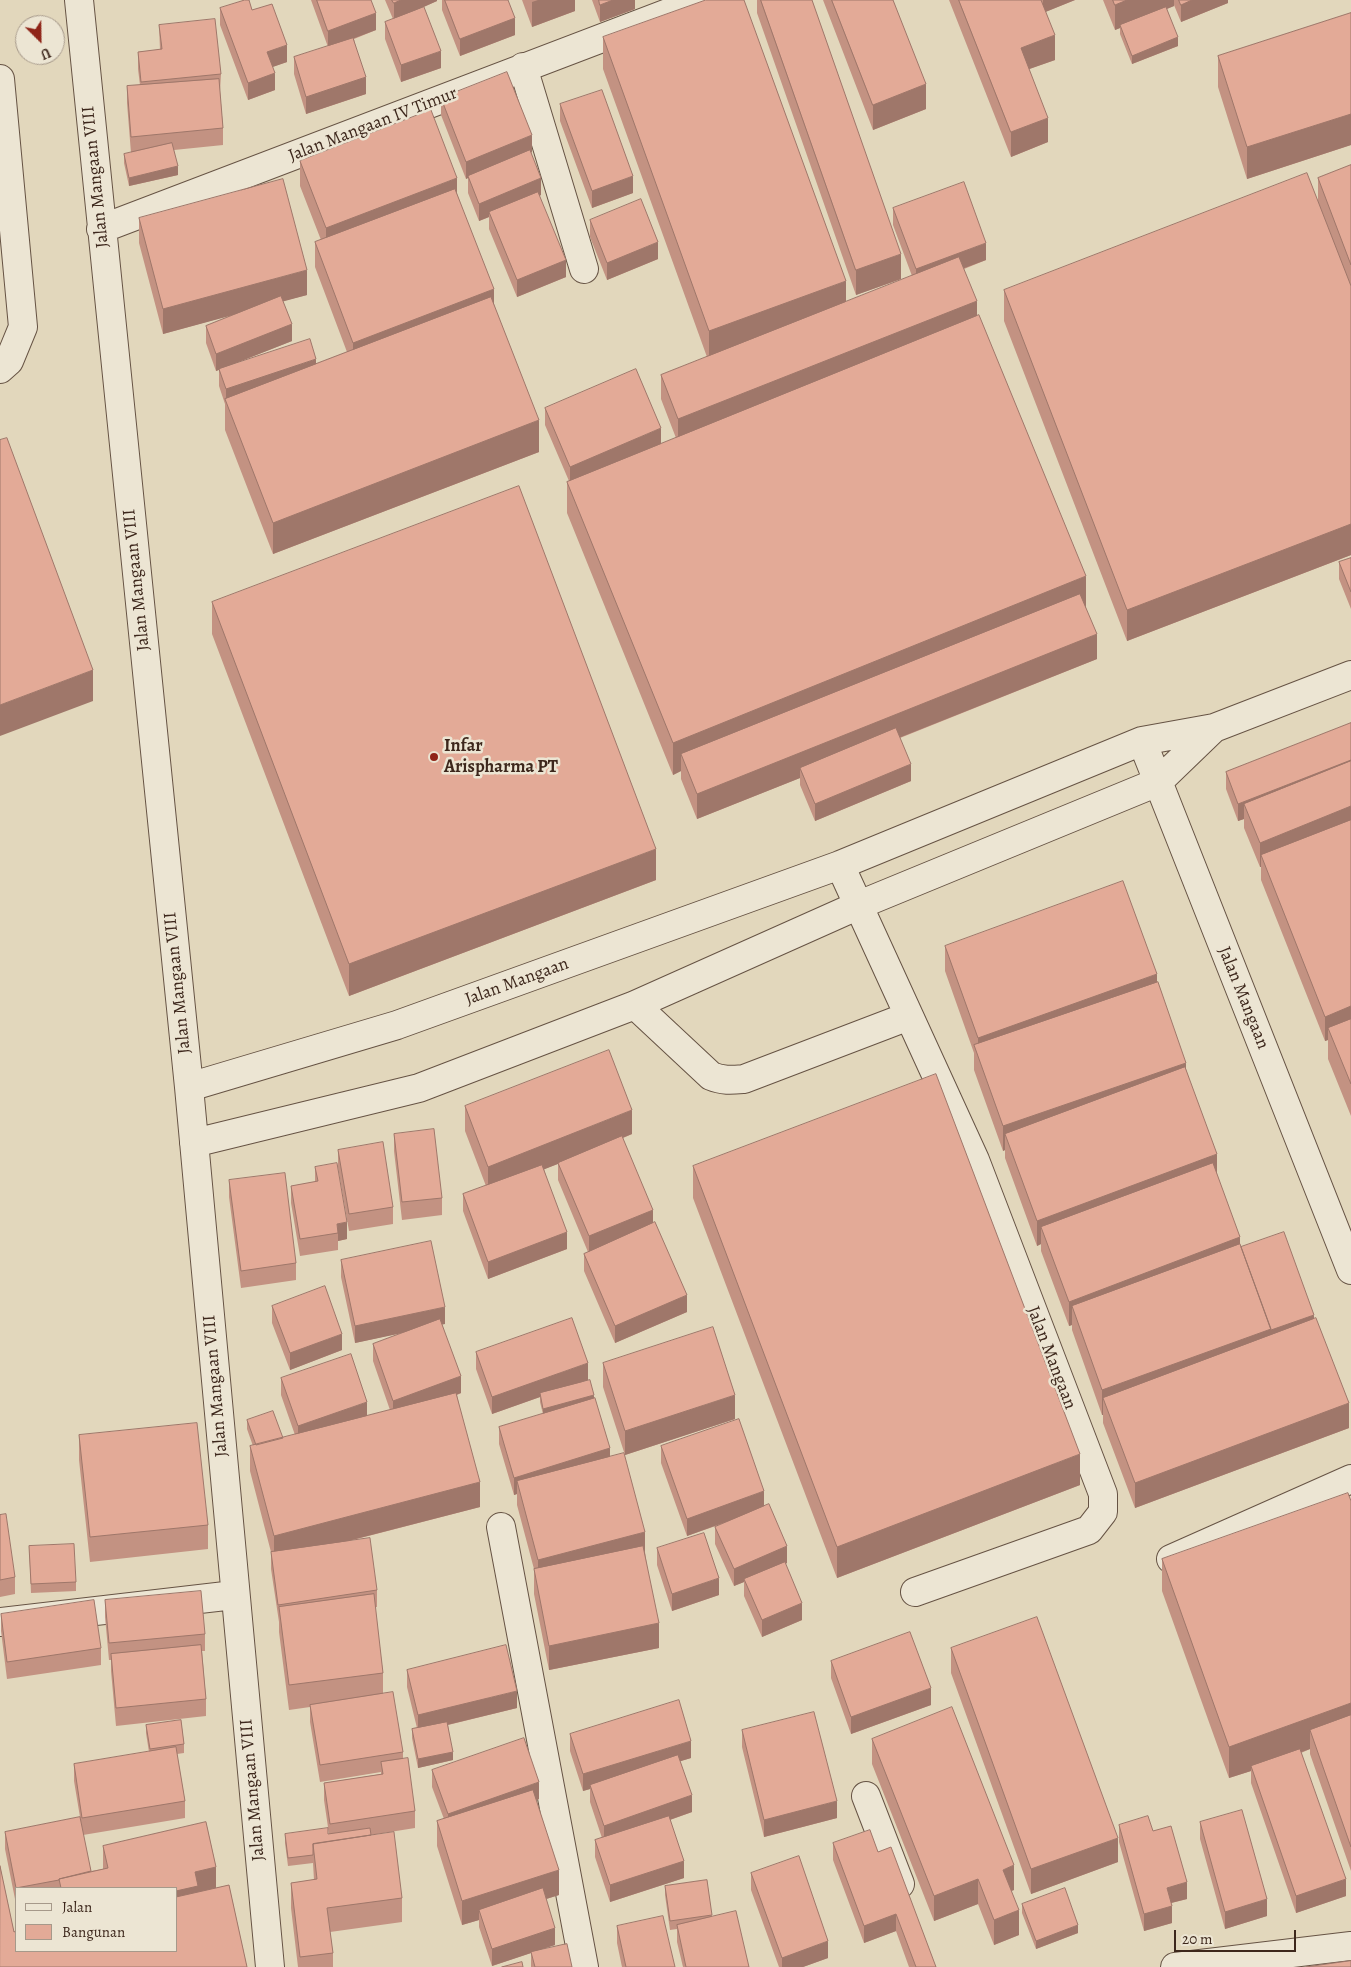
<!DOCTYPE html>
<style>
body{margin:0}
#map{position:relative;width:1351px;height:1967px;overflow:hidden;background:#e2d7bc;font-family:Alegreya,serif}
canvas{display:block}
.legend{position:absolute;left:15px;top:1887px;width:162px;height:65px;box-sizing:border-box;background:#ece5d3;border:1px solid #a6998a;margin:0;padding:6px 9px;list-style:none;font-size:15px;color:#3d271c}
.legend li{display:flex;align-items:center;gap:10px;height:25px}
.legend b{width:25px;border:1px solid #a6998a}
.north{position:absolute;left:15px;top:15px;width:50px;height:50px;box-sizing:border-box;background:#ece5d3;border:1px solid #a6998a;border-radius:50%;rotate:157deg;font-size:14px;font-weight:700;line-height:20px;text-align:center;color:#3d271c}
.north::after{content:'';display:block;margin:auto;width:18px;height:22px;background:#8f2418;clip-path:polygon(50% 0,100% 100%,50% 72%,0 100%)}
.scale{position:absolute;left:1174px;top:1930px;width:122px;height:22px;box-sizing:border-box;border:2px solid #3d271c;border-top:0;padding-left:6px;font-size:15px;line-height:18px;white-space:nowrap;color:#3d271c;-webkit-text-stroke:4px #ece5d3;paint-order:stroke}
</style>
<div id="map">
<canvas width="1351" height="1967"></canvas>
<ul class="legend">
<li><b style="height:6px;background:#ece5d3"></b>Jalan</li>
<li><b style="height:14px;background:#e3aa97"></b>Bangunan</li>
</ul>
<div class="north">U</div>
<div class="scale">20 m</div>
</div>
<script>
const g = document.querySelector('canvas').getContext('2d');
g.lineJoin = 'round';
function strokePath(path, color, width, dash) {
  g.strokeStyle = color;
  g.lineWidth = width;
  g.lineCap = dash ? 'butt' : 'round';
  g.setLineDash(dash || []);
  g.stroke(path);
}
function fill(path, color) {
  g.fillStyle = color;
  g.fill(path, 'evenodd');
}
function drawText(font, color, halo, rows, align = 'center') {
  g.font = font + ' Alegreya,serif';
  g.lineWidth = 5;
  g.setLineDash([]);
  g.textBaseline = 'middle';
  g.strokeStyle = halo;
  g.fillStyle = color;
  for (const [text, x, y, turn = 0] of rows) {
    g.save();
    g.translate(x, y);
    g.rotate((+turn || 0) * Math.PI / 180);
    g.textAlign = isNaN(turn) ? turn : align;
    if (halo) g.strokeText(text, 0, 0);
    g.fillText(text, 0, 0);
    g.restore();
  }
}
const minor = new Path2D(`
 M79,0l110,1087 81,880
 M523,67l61,202
 M0,79l23,248 -14,34 -9,8
 M101,229l601,-229
 M1142,741l209,529
 M840,865l135,295 128,334v18l-14,18 -174,62
 M635,1005l76,71c12,5 21,4 33,3l165,-63
 M189,1087l208,-62 443,-160 302,-124 72,-13 137,-53
 M194,1143l225,-55 216,-83 224,-100 299,-123 56,-54
 M501,1527l83,440
 M1171,1559l180,-80
 M0,1622l234,-27
 M866,1796l34,88
 M1175,1967l176,-21`);
strokePath(minor, '#665344', 30);
strokePath(minor, '#ece5d3', 28);
fill(new Path2D(`
 M311,0h60l5,30 -22,9 12,55 -60,20 -12,-40v-17l34,-10z
 M385,0h52v1l-20,9 24,58 -40,14 -16,-43v-17l8,-3z
 M442,0h66l7,35 -55,21 -18,-46z
 M522,0h53v11l-43,16z
 M592,0h43v9l-35,13z
 M757,0h55l89,279 -45,16 -99,-282z
 M823,0h70l33,109 -53,21z
 M949,0h126l-30,12 10,48 -26,9 19,73 -37,15z
 M1103,0h125v3l-47,19 -7,-17v1l-7,3 11,37 -46,18 -12,-30v-6l-5,2z
 M220,8l32,2 35,52 -15,5 3,23 -27,10 -28,-75z
 M1351,13v132l-104,34 -29,-92v-31z
 M159,25l62,49 -1,17 3,37v17l-49,5 4,25 -49,11 -5,-23v-9l7,-1 -4,-50v-17l13,-1 -2,-16v-17l22,-2z
 M603,37l243,265 66,-26 -19,-51v-17l93,52 -22,9 13,47 109,292 11,51 -197,79 11,43 -96,40 -15,-36v-7l-103,41 -16,-40v-8l-8,4 -106,-262v-31l2,-1 -24,-56v-17l116,36 15,-6 -15,-39v-24l46,-18 -104,-288z
 M441,98l91,54 -1,1 10,42 -2,1 27,81 -49,20 -28,-68v-12l-10,4 -11,-28v-15l-2,1 -25,-64z
 M560,104l73,89 -41,15 -32,-87z
 M300,161l157,33 37,110 45,148 -266,102 -48,-124v-26l-6,-18v-16l-3,1 -10,-28v-17l29,-12 -72,20 -24,-91v-25l168,77 -24,6 9,40 -69,27 93,-4 31,-12 -32,-85v-25l6,-2 -21,-54z
 M1351,165v390l-224,86 -123,-320v-31l314,-90v-22z
 M590,220l68,39 -51,21 -17,-43z
 M1351,558v51l-12,-30v-17z
 M212,602l444,278 -307,116 -137,-362z
 M1351,723v393l-23,-57v-19l-3,1 -64,-161v-13h-1l-16,-39v-9l-6,2 -12,-32v-17z
 M945,946l212,36 29,87 31,106 24,72 73,72 35,109 -214,80 -32,-85v-8h-1l-30,-85v-5l-3,1 -28,-75v-7l-4,2 -32,-88v-8l-2,1 -29,-81v-17l-29,-82z
 M465,1106l167,28 -9,4 30,85 34,89 -72,31 -31,-72v-17l4,-2 -30,-72v-16l-14,5 23,80 -79,30 -25,-68v-17l23,-8 -21,-55z
 M394,1134l48,64v17l-40,5 -8,-69z
 M338,1150l55,57v17l-44,7 -11,-64z
 M693,1166l387,319 -243,93 -144,-380z
 M315,1167l32,72 -9,2v9l-38,6 -9,-53v-17l24,-4z
 M229,1180l67,83v17l-55,8 -12,-91z
 M341,1260l104,64h-3l19,69 -4,2 23,112 -131,34 28,49v17h-2l8,66v20l20,59v7l12,52v17l-44,7 31,63v24l-72,10 3,21v14h-35l-7,-59v-25l23,-3 -1,-17 -25,3 -3,-23v-9h44l-5,-34v-17l57,-9v-2l-61,10 -10,-60v-15l-21,3 -10,-78v-10l-8,-53v-17l-21,-81v-25h3l-6,-17v-9l36,18 12,-3 -14,-40v-17l86,38 23,-6 -17,-49v-17l32,-12 -50,11 -14,-66z
 M272,1306l70,44 -52,20 -18,-47z
 M476,1352l112,28 -6,2 12,16 16,59 35,95 14,96 -110,22 -15,-76v-25l-17,-64v-11l-3,1 -15,-51v-17l44,-13 -3,-12v-5l-48,17 -16,-45z
 M603,1363l132,56 -110,36 -22,-68z
 M79,1435l129,90v24l-118,13 -11,-102z
 M661,1446l103,60 23,57 -2,1 17,56 -40,17 -18,-41v-14l-10,4 -19,-42v-17l12,-5 -40,14 -26,-73z
 M1351,1501v370l-41,-117v-5l-9,4 45,143 -50,17 -45,-130v-12l-22,7 -67,-187v-32z
 M0,1515l15,62v17l-15,3z
 M29,1546l47,36v9l-45,2z
 M657,1548l62,47 -47,16 -15,-46z
 M105,1600l100,34v17h-3l4,48v17l-90,10 -5,-55v-11h-2l-4,-43z
 M1,1614l100,34v17l-94,14 -6,-48z
 M951,1648l167,214 -87,32 -80,-221z
 M831,1661l100,44 -80,29 -20,-56z
 M407,1670l110,38 -69,17 5,35 -35,8 -6,-30v-9l5,-1 -10,-41z
 M181,1720l3,24v9l-7,1 8,47v17l-102,17 8,36 12,-2v-23l103,-24 10,45v21l13,-3 18,82h-247v-101l14,66 2,-1v20h160v-63h-160v16l-11,-55v-17l75,-15 -6,-36v-17l75,-12 -3,-19v-8z
 M742,1730l95,88 -73,19 -22,-90z
 M570,1734l121,24 -11,3 12,51 -22,8 14,58 -74,24 -15,-45v-17l7,-2 -12,-36v-13l-7,2 -13,-40z
 M872,1739l142,151 -3,1 8,44 -25,10 -16,-41 -44,17 -62,-157z
 M432,1770l107,29 -3,1 23,95 -13,4 9,46 -23,7 40,15h-41v-14l-39,13 -13,-39v-7l-17,5 -25,-79v-25l7,-2 -12,-32z
 M1200,1822l67,94 -42,13 -25,-90z
 M1119,1825l34,6 34,68 -16,4 1,20 -28,8 -25,-89z
 M833,1843l45,9 58,115h-27l-13,-36 -32,12 -31,-83z
 M751,1873l77,85 -25,9h-24l-28,-77z
 M707,1880l5,37 37,50h-66l-6,-25v-13l-7,1 -5,-35v-9z
 M1022,1904l56,29 -42,16 -14,-36z
 M617,1926l58,41h-53l-5,-24z`), '#c39282');
fill(new Path2D(`
 M401,0h36v1l-43,19v-17z
 M538,0h37v11l-43,16v-25z
 M613,0h22v9l-35,13v-17z
 M1043,0h32l-32,13z
 M1127,0h47v6l-53,21 -1,-2v3l-5,2v-25z
 M1192,0h36v3l-47,19v-17z
 M376,13v17l-48,18v-17z
 M515,18v17l-55,21v-17z
 M1055,35v25l-34,12v-24z
 M1178,37v9l-46,18v-8z
 M287,45v17l-20,7v-17z
 M441,51v17l-40,14v-17z
 M275,73v17l-27,10v-17z
 M366,77v17l-60,20v-17z
 M926,84v25l-53,21v-25z
 M1351,114v31l-104,34v-32z
 M1048,118v24l-37,15v-25z
 M532,135v17l-63,26 -1,-2v2l-2,1v-17z
 M178,166v9l-49,11v-8z
 M633,176v17l-41,15v-17z
 M457,178v25l-131,50v-25z
 M541,178v17l-50,21 -2,-4v5l-10,4v-17z
 M658,242v17l-51,21v-17z
 M986,243v17l-70,26v-17z
 M901,254v25l-45,16v-25z
 M566,260v17l-49,20v-17z
 M307,270v25l-144,39v-25z
 M846,281v32l-137,50v-32z
 M494,289v25l-141,54v-25z
 M977,301v25l-299,117v-24z
 M292,324v17l-76,30v-17z
 M316,359v17l-90,25v-12z
 M539,420v32l-266,102v-31z
 M661,428v17l-91,39v-17z
 M1351,524v31l-224,86v-31z
 M1086,576v32l-405,146v17l-8,4v-32z
 M1097,634v25l-294,117 -3,-8v10l-103,41v-25z
 M93,670v31l-93,35v-31z
 M1351,760v17l-107,27v15l-6,2v-17z
 M911,764v17l-96,40v-17z
 M1351,806v25l-90,24v12h-1v-24z
 M656,849v31l-307,116v-32z
 M1157,974v24l-179,58v-18z
 M1351,1006v25l-23,-3v12l-3,1v-24z
 M1186,1063v25l-181,46v16l-2,1v-25z
 M632,1110v24l-144,58v-25z
 M1217,1154v25l-176,48v17l-4,2v-25z
 M653,1210v17l-64,26v-17z
 M347,1222v17l-9,2v-8l-1,-9z
 M567,1232v17l-79,30v-17z
 M1240,1237v25l-168,44v19l-3,1v-24z
 M687,1295v17l-72,31v-17z
 M445,1307v17l-90,19v-17z
 M1314,1315v17l-43,15v-17z
 M1271,1329v25l-168,44v17h-1v-25z
 M342,1334v16l-52,20v-17z
 M588,1363v17l-47,17 -1,-4v4l-48,17v-17z
 M461,1376v17l-68,25v-17z
 M594,1395v9l-51,13v-8z
 M735,1395v24l-110,36v-24z
 M367,1402v17l-69,24v-17z
 M1349,1403v25l-214,80v-25z
 M610,1448v17l-93,16v13l-3,1v-17z
 M1080,1454v31l-243,93v-31z
 M480,1482v25l-206,53v-24z
 M764,1491v17l-77,28v-17z
 M645,1532v24l-107,28v-24z
 M787,1546v17l-42,18 -1,-2v3l-10,4v-17z
 M719,1578v17l-47,16v-17z
 M802,1603v17l-40,17v-17z
 M659,1623v25l-110,22v-24z
 M931,1688v17l-80,29v-17z
 M517,1691v17l-99,24v-17z
 M1351,1703v32l-41,-5v19l-58,21 -1,-4v5l-22,7v-31z
 M691,1741v17l-100,31 -1,-4v4l-7,2v-17z
 M453,1752v8l-35,8v-9z
 M539,1782v17l-91,32v-17z
 M692,1795v17l-88,31v-17z
 M837,1801v17l-73,19v-17z
 M1118,1838v24l-87,32v-25z
 M684,1861v17l-74,24v-17z
 M1014,1865v25l-11,4v-24z
 M216,1867v24l-40,24v-24l19,-19z
 M559,1870v25l-77,24 -3,-9v10l-17,5v-24z
 M978,1879v25l-44,17v-25z
 M1346,1879v17l-50,17v-17z
 M1187,1882v17l-20,5v-16z
 M1267,1899v17l-42,13v-17z
 M1172,1906v17l-28,8v-17z
 M1019,1910v25l-25,10v-25z
 M896,1914v17l-32,12v-17z
 M1078,1925v8l-42,16v-8z
 M555,1928v17l-63,21v-17z
 M828,1941v17l-25,9h-21v-9z`), '#9f776a');
const building = new Path2D(`
 M245,0h4l3,10 20,-6 15,41 -20,7 8,21 -27,10 -28,-75z
 M317,0h54l5,13 -48,18z
 M392,0h9l-7,3z
 M445,0h63l7,18 -55,21z
 M599,0h14l-13,5z
 M706,0h38l102,281 -137,50 -106,-294z
 M761,0h51l89,254 -45,16z
 M832,0h61l33,84 -53,21z
 M959,0h82l14,35 -34,13 27,70 -37,14z
 M1113,0h14l-12,5z
 M1179,0h13l-11,5z
 M424,7l17,44 -40,14 -16,-43z
 M1166,7l12,30 -46,19 -12,-31z
 M1351,13v101l-104,33 -29,-91z
 M215,19l6,55 -80,8 -3,-30 24,-3 -3,-24z
 M353,38l13,39 -60,20 -12,-40z
 M507,72l25,63 -66,27 -25,-64z
 M219,79l4,49 -92,9 -4,-51z
 M602,90l31,86 -41,15 -32,-87z
 M431,110l26,68 -131,50 -26,-67z
 M172,143l6,23 -49,12 -5,-24z
 M530,150l11,28 -62,26 -11,-28z
 M1351,165v100l-33,-87z
 M1307,173l44,113v238l-224,86 -123,-320z
 M283,179l24,91 -144,39 -24,-91z
 M964,182l22,61 -70,26 -23,-61z
 M455,189l39,100 -141,54 -38,-101z
 M538,192l28,68 -49,20 -28,-68z
 M641,199l17,43 -51,21 -17,-43z
 M959,257l18,44 -299,118 -17,-44z
 M281,296l11,28 -76,30 -10,-28z
 M491,297l48,123 -266,103 -48,-124z
 M979,315l107,261 -413,167 -106,-261z
 M310,339l6,20 -90,30 -7,-20z
 M636,369l25,59 -91,39 -25,-59z
 M7,438l86,232 -93,35v-265z
 M519,486l137,363 -307,115 -137,-362z
 M1351,558v34l-12,-30z
 M1080,594l17,40 -400,160 -16,-40z
 M1351,723v37l-113,44 -12,-32z
 M896,728l15,36 -96,40 -15,-36z
 M1351,761v45l-91,37 -16,-39z
 M1351,820v186l-26,11 -64,-162z
 M1123,881l34,93 -179,64 -33,-92z
 M1158,982l28,81 -183,63 -29,-81z
 M1351,1019v65l-23,-56z
 M609,1050l23,60 -144,57 -23,-61z
 M1185,1067l32,87 -180,67 -32,-87z
 M936,1074l144,380 -243,93 -144,-381z
 M434,1129l8,69 -40,4 -8,-68z
 M622,1136l31,74 -64,26 -31,-73z
 M383,1142l10,65 -44,7 -11,-64z
 M337,1163l10,59 -10,2 1,9 -38,6 -9,-53 27,-5 -3,-14z
 M1213,1163l27,74 -171,65 -28,-75z
 M542,1165l25,67 -79,30 -25,-68z
 M285,1173l11,90 -55,8 -12,-91z
 M655,1222l32,73 -72,31 -31,-72z
 M1284,1232l30,83 -43,15 -30,-83z
 M431,1241l14,66 -90,19 -14,-66z
 M1240,1244l31,85 -169,61 -30,-84z
 M325,1286l17,48 -52,19 -18,-47z
 M572,1318l16,45 -96,34 -16,-45z
 M1316,1318l33,85 -214,80 -32,-85z
 M440,1319l21,57 -68,25 -20,-57z
 M713,1327l22,68 -110,36 -22,-68z
 M351,1354l16,48 -69,24 -17,-48z
 M590,1380l4,15 -51,14 -3,-16z
 M456,1393l24,89 -206,54 -24,-90z
 M595,1398l15,50 -96,30 -15,-51z
 M273,1411l10,27 -27,7 -9,-25z
 M739,1419l25,72 -77,28 -26,-73z
 M197,1423l11,102 -118,12 -11,-102z
 M624,1453l21,79 -107,28 -21,-79z
 M1348,1493l3,8v202l-122,44 -67,-188z
 M769,1504l18,42 -53,23 -19,-42z
 M6,1514l9,63 -15,3v-65z
 M704,1533l15,45 -47,16 -15,-46z
 M370,1538l7,52 -99,15 -7,-53z
 M74,1544l2,38 -45,2 -2,-38z
 M643,1546l16,77 -110,23 -15,-77z
 M785,1562l17,41 -40,17 -18,-41z
 M201,1591l4,43 -96,9 -4,-43z
 M374,1594l9,79 -94,12 -10,-78z
 M94,1600l7,48 -94,14 -6,-48z
 M1037,1617l81,221 -87,31 -80,-221z
 M910,1632l21,56 -80,29 -20,-56z
 M201,1645l5,54 -90,9 -5,-54z
 M506,1645l11,46 -99,24 -11,-45z
 M393,1692l10,60 -83,13 -10,-60z
 M679,1700l12,41 -108,33 -13,-40z
 M952,1707l62,158 -11,5 16,40 -25,10 -16,-41 -44,17 -62,-157z
 M814,1712l23,89 -73,19 -22,-90z
 M1351,1715v132l-41,-117z
 M181,1720l3,24 -34,5 -4,-24z
 M447,1722l6,30 -35,7 -6,-30z
 M524,1738l15,44 -91,32 -16,-44z
 M176,1747l9,54 -103,17 -8,-54z
 M1300,1749l46,130 -50,17 -45,-130z
 M678,1755l14,40 -88,31 -14,-41z
 M408,1758l7,53 -85,13 -6,-41 59,-9 -2,-12z
 M533,1790l26,80 -97,31 -25,-80z
 M1242,1810l25,89 -42,13 -25,-90z
 M669,1816l15,45 -74,24 -15,-45z
 M1148,1816l5,15 18,-5 16,56 -20,6 5,18 -28,8 -25,-89z
 M80,1817l11,54 -32,8v1l-43,8 -11,-56z
 M206,1822l10,45 -21,5 3,14 -22,5v-3h-115l-2,-9 49,-11 -5,-22z
 M328,1828v6l42,-6 1,7 -58,9v11l-25,3 -3,-24z
 M870,1830l8,22 13,-5 45,120h-20l-20,-53 -32,12 -31,-83z
 M394,1832l8,66 -75,10 6,45 -33,4 -9,-74 26,-4 -4,-35z
 M799,1856l29,85 -46,17 -31,-85z
 M0,1866l14,66 2,-1v20h160v-54l53,-12 18,82h-247z
 M707,1880l5,35 -42,6 -5,-35z
 M543,1888l12,40 -63,21 -13,-39z
 M1065,1888l13,37 -42,16 -14,-37z
 M736,1911l13,56h-63l-9,-42z
 M663,1916l12,51h-49l-9,-41z
 M567,1944l5,23h-37l-4,-15z
 M1351,1961v6h-45z
 M522,1962l1,5h-21z`);
fill(building, '#e3aa97');
strokePath(building, '#9f776a', 1);
for (const [x, y, r, color] of [
 [434,757,5,"#8f2418"]
]) {
  const dot = new Path2D();
  dot.arc(x, y, r, 0, 2 * Math.PI);
  g.fillStyle = color;
  g.fill(dot);
  strokePath(dot, '#ece5d3', 2);
}
drawText('18px', '#3d271c', '#ece5d3', [
 ["Jalan Mangaan IV Timur",373,125,-21],
 ["Jalan Mangaan VIII",96,177,-96],
 ["Jalan Mangaan VIII",137,580,-96],
 ["Jalan Mangaan",517,982,-20],
 ["Jalan Mangaan VIII",178,983,-96],
 ["Jalan Mangaan",1243,998,68],
 ["Jalan Mangaan",1051,1358,69],
 ["Jalan Mangaan VIII",216,1386,-95],
 ["Jalan Mangaan VIII",253,1790,-95]
]);
drawText('bold 18px', '#3d271c', '#ece5d3', [
 ["Infar",444,747],
 ["Arispharma PT",444,768]
], 'left');
</script>
